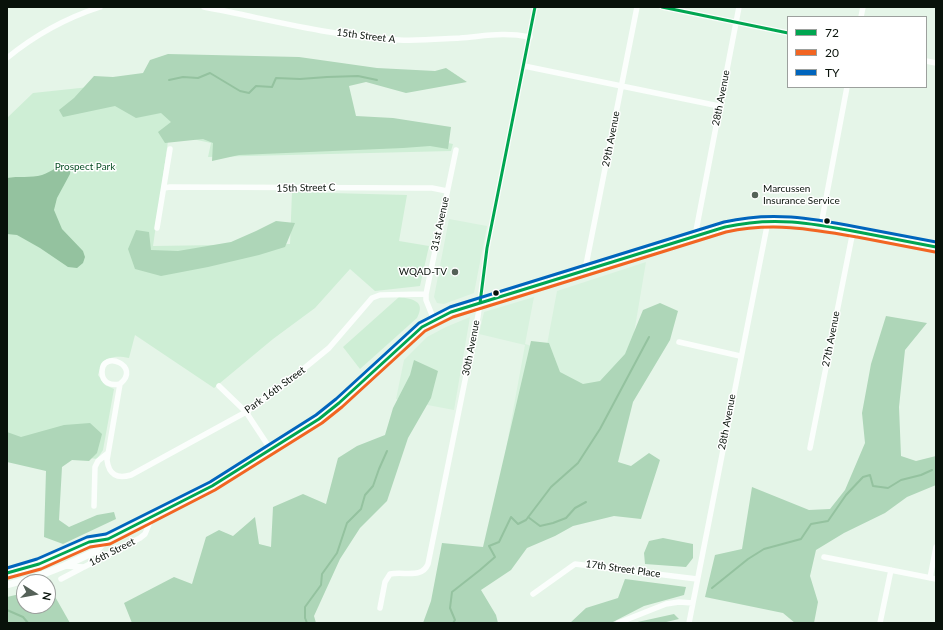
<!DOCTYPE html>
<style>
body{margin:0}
#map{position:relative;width:943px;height:630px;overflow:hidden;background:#e5f5e8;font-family:Lato,sans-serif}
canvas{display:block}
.frame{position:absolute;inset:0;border:8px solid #08120a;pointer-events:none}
.legend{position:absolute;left:787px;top:16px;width:140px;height:72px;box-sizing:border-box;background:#fff;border:1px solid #9ca09d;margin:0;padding:5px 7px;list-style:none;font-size:12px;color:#08120a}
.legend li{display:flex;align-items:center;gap:8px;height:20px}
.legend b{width:20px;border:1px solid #9ca09d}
.north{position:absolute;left:16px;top:574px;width:40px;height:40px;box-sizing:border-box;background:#fff;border:1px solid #9ca09d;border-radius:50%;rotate:101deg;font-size:11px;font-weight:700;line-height:16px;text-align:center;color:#08120a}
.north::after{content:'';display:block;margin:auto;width:14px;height:18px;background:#556158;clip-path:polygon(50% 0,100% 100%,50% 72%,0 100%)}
</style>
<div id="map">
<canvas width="943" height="630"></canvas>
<div class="frame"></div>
<ul class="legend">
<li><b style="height:5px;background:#00a651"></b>72</li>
<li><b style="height:5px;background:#f26522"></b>20</li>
<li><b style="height:5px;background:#0065bd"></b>TY</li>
</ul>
<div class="north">N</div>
</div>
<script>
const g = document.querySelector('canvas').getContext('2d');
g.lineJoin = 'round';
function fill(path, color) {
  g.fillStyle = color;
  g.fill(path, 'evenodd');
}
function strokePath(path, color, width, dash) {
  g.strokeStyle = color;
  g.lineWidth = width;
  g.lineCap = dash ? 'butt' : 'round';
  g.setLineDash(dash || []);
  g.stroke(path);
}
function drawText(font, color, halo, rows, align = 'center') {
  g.font = font + ' Lato,sans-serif';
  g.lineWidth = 3;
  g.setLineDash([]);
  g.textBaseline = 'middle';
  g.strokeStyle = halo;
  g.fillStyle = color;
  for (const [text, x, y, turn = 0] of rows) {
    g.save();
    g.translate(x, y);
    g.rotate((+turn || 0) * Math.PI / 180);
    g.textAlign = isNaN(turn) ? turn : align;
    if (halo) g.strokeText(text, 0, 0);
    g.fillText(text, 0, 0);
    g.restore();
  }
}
fill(new Path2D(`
 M449,219l38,7 -13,67 -30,11 -7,-1 -3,-6z
 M646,262l-20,119 -128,112 27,-148 -46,-11 5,-22 50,-15 -9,47 21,6 11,-59z
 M470,317l-16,93 -58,-11 8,-39 23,-23 19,-10z`), '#d8f2de');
fill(new Path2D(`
 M146,81l307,63 -2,7 -243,6 3,-14 -42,-9 -16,112 137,-2 2,-52 115,3 -8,46 30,5 -9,40 -45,5 -25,-22 -35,39 -42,31 -59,49 -79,-53 -6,23c-11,-2 -17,-2 -27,4l-4,13 7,10 9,4 -11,61 -6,9 -27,-4 -63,1v-338l26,-25z
 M399,297c14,2 27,4 18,21l-57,51 -17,-22z`), '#ceeed5');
fill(new Path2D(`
 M168,54l131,3 78,11 58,3 11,-3 21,14 -61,11 -40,-11 -17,4 7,30 37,2 58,9 -3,22 -18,-3 -27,2 -164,7 -27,6 1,-18 -10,-4 -38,4 -7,-11 13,-10 -10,-9 -25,5 -21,-12 -52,11 -4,-7 15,-12 20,-22 19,1 30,-4 7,-13z
 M276,221l19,2 -10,24 -26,8 -51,12 -47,9 -26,-7 -7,-20 8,-19 13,2 2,18 27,1 53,-9 25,-11z
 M660,303l18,8 -8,29 -37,62 -15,60 13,4 18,-13 11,7 -19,59 -27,-3 -41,10 -18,10 -28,12 -16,22 -30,20 15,25 2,8h-75l8,-22 11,-58 41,4 48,-206 18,2 11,29 23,12 17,-3 25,-27 18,-44z
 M886,316l41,7 -22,27 -6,57 2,49 15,5 20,-5v29l-29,12 -22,16 -41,20 -28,17 -6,26 8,26 -4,21h-19l-12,-10 -78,-16 10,-42 27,-6 10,-62 57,23 21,-1 15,-19 20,-47 -3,-30 9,-49z
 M414,360l24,11 -7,27 -23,40 -21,63 -27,27 -20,31 -26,57 2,7h-184l-8,-20 50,-26 18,7 14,-47 13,-7 14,6 22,-19 4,27 12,3 2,-40 30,-13 23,10 12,-46 19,-12 28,-11 8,-27 17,-33z
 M90,423l12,11 -5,19 -8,8 -17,-1 -10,7 -3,53 10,7 28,-12 17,-3 2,7 -53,25 -19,-7 2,-66 -39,-9v-30l14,5 43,-12z
 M663,538l30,6v14l-7,9 -41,-3 -1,-11 5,-12z
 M625,579l61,8 -2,8 -40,11 -33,17h-41l16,-15 32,-10z
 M48,586h1l21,37h-63v-26l17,-4v13h24z
 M674,614l5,5 -17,4h-29z`), '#aed6b8');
fill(new Path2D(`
 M67,163l4,4 -1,7 -13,24 -3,12 8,19 21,22 2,6 -2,6 -6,5 -9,-1 -28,-19 -23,-13 -10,-1v-56c11,-2 24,0 35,-3 9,-3 15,-9 25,-12z`), '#94c29f');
strokePath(new Path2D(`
 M169,80l14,-3 15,1 12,-5 30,18 9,2 7,-7 16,1 4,-9 24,1 27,-2 31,-1 19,4
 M528,517l12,9 13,-3 13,-5 9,-10 11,-6
 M712,588l36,-29 16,-10 37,-10 10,-15 17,-3 18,-26 17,-18 7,-2 3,11 15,2 13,-8 20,-5 11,-5
 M7,610l16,7 5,6
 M307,623l-2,-5v-11l16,-22 1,-11 15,-21 10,-30 14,-14 4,-14 8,-9 6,-17 8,-18
 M453,623l2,-3 -5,-12 2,-16 28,-22 15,-13 -6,-11 10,-4 12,-25 7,7 8,-4 25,-33 27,-24 22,-34 49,-92`), '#94c29f', 2);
strokePath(new Path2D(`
 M204,7c64,12 129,30 195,33 20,1 41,-1 61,-2 26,-2 43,-6 70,-1
 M662,7l126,26
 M861,17l2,-10
 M7,58c28,-23 59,-40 93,-51
 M926,61l10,2
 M524,66l195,40
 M164,188l6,-1 247,1h15l15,3
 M821,225l26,-138
 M157,228l13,-79
 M695,236l44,-229
 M585,270l52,-263
 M434,320l-8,-20v-6l30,-144
 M679,342l61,14
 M120,384c-9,2 -18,-1 -18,-12 0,-23 40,-6 18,12l-13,76c2,15 10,19 24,15l115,-63 39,-28 44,-36 43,-50 8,-3 46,-1
 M219,386l27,26 25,38
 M810,448l43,-217
 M94,506l1,-39 3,-6 10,-8
 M824,557l112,22
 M65,566l19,1 56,-29 5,-4 7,-17
 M930,578l6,-31
 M61,579l21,-11
 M533,594l42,-30 122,15
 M380,608l5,-26 5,-8c14,-3 32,5 38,-10l50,-248 9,-68 48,-241
 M618,623l48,-19 13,-2 14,1
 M689,623l79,-402
 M880,623l11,-53`), '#fbfefc', 5.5);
strokePath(new Path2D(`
 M7,573l32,-9 50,-22 19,-3 104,-53 107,-67 20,-16 69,-64 14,-12 29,-15 215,-67 59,-18 18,-4 43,-2 28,3 122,23
 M7,585l29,-8 28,-11 32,-15 11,-12`), '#fbfefc', 7);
strokePath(new Path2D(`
 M662,7l126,26
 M480,303l7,-55 48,-241
 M7,573l32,-9 50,-22 19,-3 104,-53 107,-67 20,-16 83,-76 29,-15 274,-85c48,-11 86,-4 133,5 26,5 52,10 78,15`), '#00a651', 3);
strokePath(new Path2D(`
 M8,578l33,-9 49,-22 20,-3 105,-54 107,-67 20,-16 83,-76 28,-14 273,-85c46,-10 85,-3 131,5 26,5 52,10 78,15`), '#f26522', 3);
strokePath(new Path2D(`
 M7,568l30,-9 50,-22 19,-3 104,-52 106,-67 20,-16 83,-76 31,-16 274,-85c47,-11 87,-4 133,5 27,5 53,10 79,15`), '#0065bd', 3);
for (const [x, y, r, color] of [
 [755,195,4,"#556158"],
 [827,221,3.5,"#08120a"],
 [455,272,4,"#556158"],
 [496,293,3.5,"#08120a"]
]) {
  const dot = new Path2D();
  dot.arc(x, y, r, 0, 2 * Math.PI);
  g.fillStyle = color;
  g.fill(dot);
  strokePath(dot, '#fff', 1.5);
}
drawText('10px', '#08120a', '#fff', [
 ["15th Street A",366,36,7],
 ["28th Avenue",721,98,-79],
 ["29th Avenue",611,139,-79],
 ["15th Street C",306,188,-1],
 ["31st Avenue",440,224,-78],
 ["27th Avenue",831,339,-79],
 ["30th Avenue",471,348,-79],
 ["Park 16th Street",275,390,-36],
 ["28th Avenue",727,422,-79],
 ["16th Street",112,552,-27],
 ["17th Street Place",623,569,8]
]);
drawText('10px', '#0b5027', '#fff', [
 ["Prospect Park",85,167]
]);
drawText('10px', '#08120a', '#fff', [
 ["Marcussen",763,189],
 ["Insurance Service",763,201],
 ["WQAD-TV",447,272,"right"]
], 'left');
</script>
